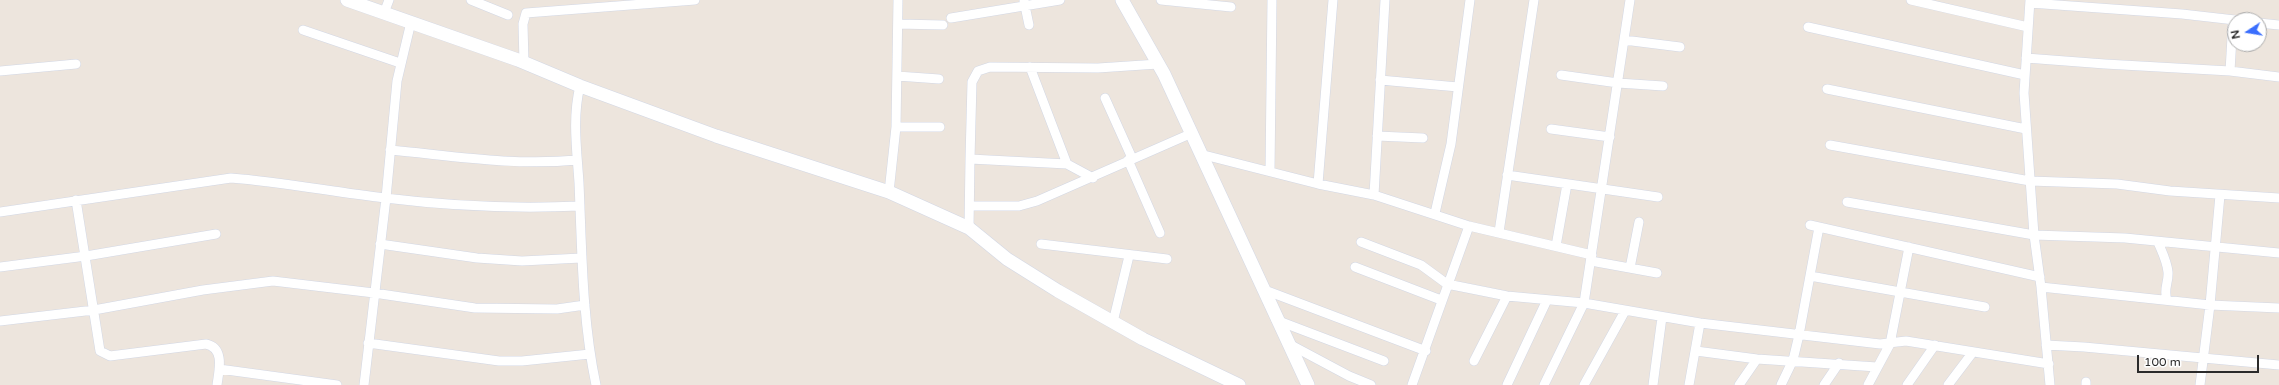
<!DOCTYPE html>
<style>
body{margin:0}
#map{position:relative;width:2279px;height:385px;overflow:hidden;background:#ede5dd;font-family:"Varela Round",sans-serif}
canvas{display:block}
.north{position:absolute;left:2227px;top:12px;width:40px;height:40px;box-sizing:border-box;background:#fff;border:1px solid #aaa;border-radius:50%;rotate:258deg;font-size:11px;font-weight:700;line-height:16px;text-align:center;color:#2b2b2b}
.north::after{content:'';display:block;margin:auto;width:14px;height:18px;background:#3a6efd;clip-path:polygon(50% 0,100% 100%,50% 72%,0 100%)}
.scale{position:absolute;left:2137px;top:355px;width:122px;height:18px;box-sizing:border-box;border:2px solid #2b2b2b;border-top:0;padding-left:5px;font-size:12px;line-height:14px;white-space:nowrap;color:#2b2b2b;-webkit-text-stroke:3px #fff;paint-order:stroke}
</style>
<div id="map">
<canvas width="2279" height="385"></canvas>
<div class="north">N</div>
<div class="scale">100 m</div>
</div>
<script>
const g = document.querySelector('canvas').getContext('2d');
g.lineJoin = 'round';
function strokePath(path, color, width, dash) {
  g.strokeStyle = color;
  g.lineWidth = width;
  g.lineCap = dash ? 'butt' : 'round';
  g.setLineDash(dash || []);
  g.stroke(path);
}
const street = new Path2D(`
 M471,0l37,15
 M1161,0l70,7
 M1911,0l117,27
 M2030,0l-6,93 10,142 7,52 9,98
 M1024,1l5,24
 M2030,3l152,11 53,6
 M384,13l5,-13
 M951,18l109,-18
 M2259,23l20,2
 M898,24l45,1
 M1808,27l217,48
 M303,30l97,33
 M1624,40l56,7
 M2026,58l79,6 125,7 49,6
 M524,63l-1,-39 3,-11 169,-13
 M1030,67l37,97
 M0,71l76,-7
 M2230,71l3,-51
 M1561,75l57,8 45,3
 M897,76l42,3
 M1380,80l78,7
 M580,86c-8,32 -3,65 -1,97 3,68 3,136 17,202
 M1827,89l199,40
 M1105,98l27,60
 M896,127h44
 M1551,129l59,8
 M1377,136l46,2
 M1830,145l200,36 87,3 53,7 109,7
 M390,150c64,6 123,16 187,10
 M1200,154l118,30 56,11 95,31 123,29
 M970,159l2,-77 6,-11 12,-4 108,1 60,-4
 M1128,160l32,73
 M1270,171l2,-171
 M1507,175l151,22
 M1318,184l15,-184
 M889,192l7,-65 2,-127
 M1374,195l11,-195
 M76,200l24,151 10,5 96,-12c19,4 13,26 11,41
 M1847,202l187,33 91,3 154,15
 M970,206h49l18,-5 153,-67
 M0,212l231,-34c51,4 102,14 154,20 65,8 130,11 195,8
 M1435,213l16,-69 19,-144
 M1810,225l230,52
 M969,228l1,-69 97,5 26,14
 M1499,232l35,-232
 M1361,242l60,23 26,19 60,12 77,7 116,20 180,21 26,-3 143,23
 M2158,242c4,10 9,19 10,30 1,10 -5,17 -1,28
 M380,244l97,14 45,3 59,-3
 M1041,244l126,15
 M1556,246l11,-62
 M1591,261l66,12
 M0,267l86,-11 130,-22
 M1355,267l86,33
 M1630,268l9,-46
 M1810,276l175,31
 M2041,287l169,18 69,3
 M1262,289l164,62
 M1276,320l108,41
 M0,321l94,-11 109,-20 70,-9 101,12 101,15 82,1 28,-4
 M1113,322l16,-66
 M368,343l131,18h23l68,-7
 M1289,344l60,32 22,9
 M2046,345l38,2 195,18
 M1696,351l61,8 120,8
 M1474,361l33,-65
 M219,369l118,16
 M364,385l22,-187 11,-117 14,-59
 M1412,385l57,-159
 M1507,385l40,-85
 M1544,385l40,-82 46,-303
 M1584,385l41,-74
 M1653,385l9,-68
 M1689,385l11,-62
 M1739,385l18,-26
 M1781,385l12,-25 6,-25 20,-108
 M1824,385l15,-22
 M1868,385l22,-41 19,-97
 M1907,385l28,-40
 M1948,385l25,-33
 M2086,385v-3
 M2200,385l10,-80 10,-110`);
const secondary = new Path2D(`
 M347,0l171,60 62,26 136,50 173,56 80,36 38,31 51,32 85,48 96,46
 M1122,0l42,74 144,311`);
strokePath(street, '#d2d7e4', 10);
strokePath(secondary, '#d2d7e4', 14);
strokePath(street, '#fff', 9);
strokePath(secondary, '#fff', 13);
</script>
